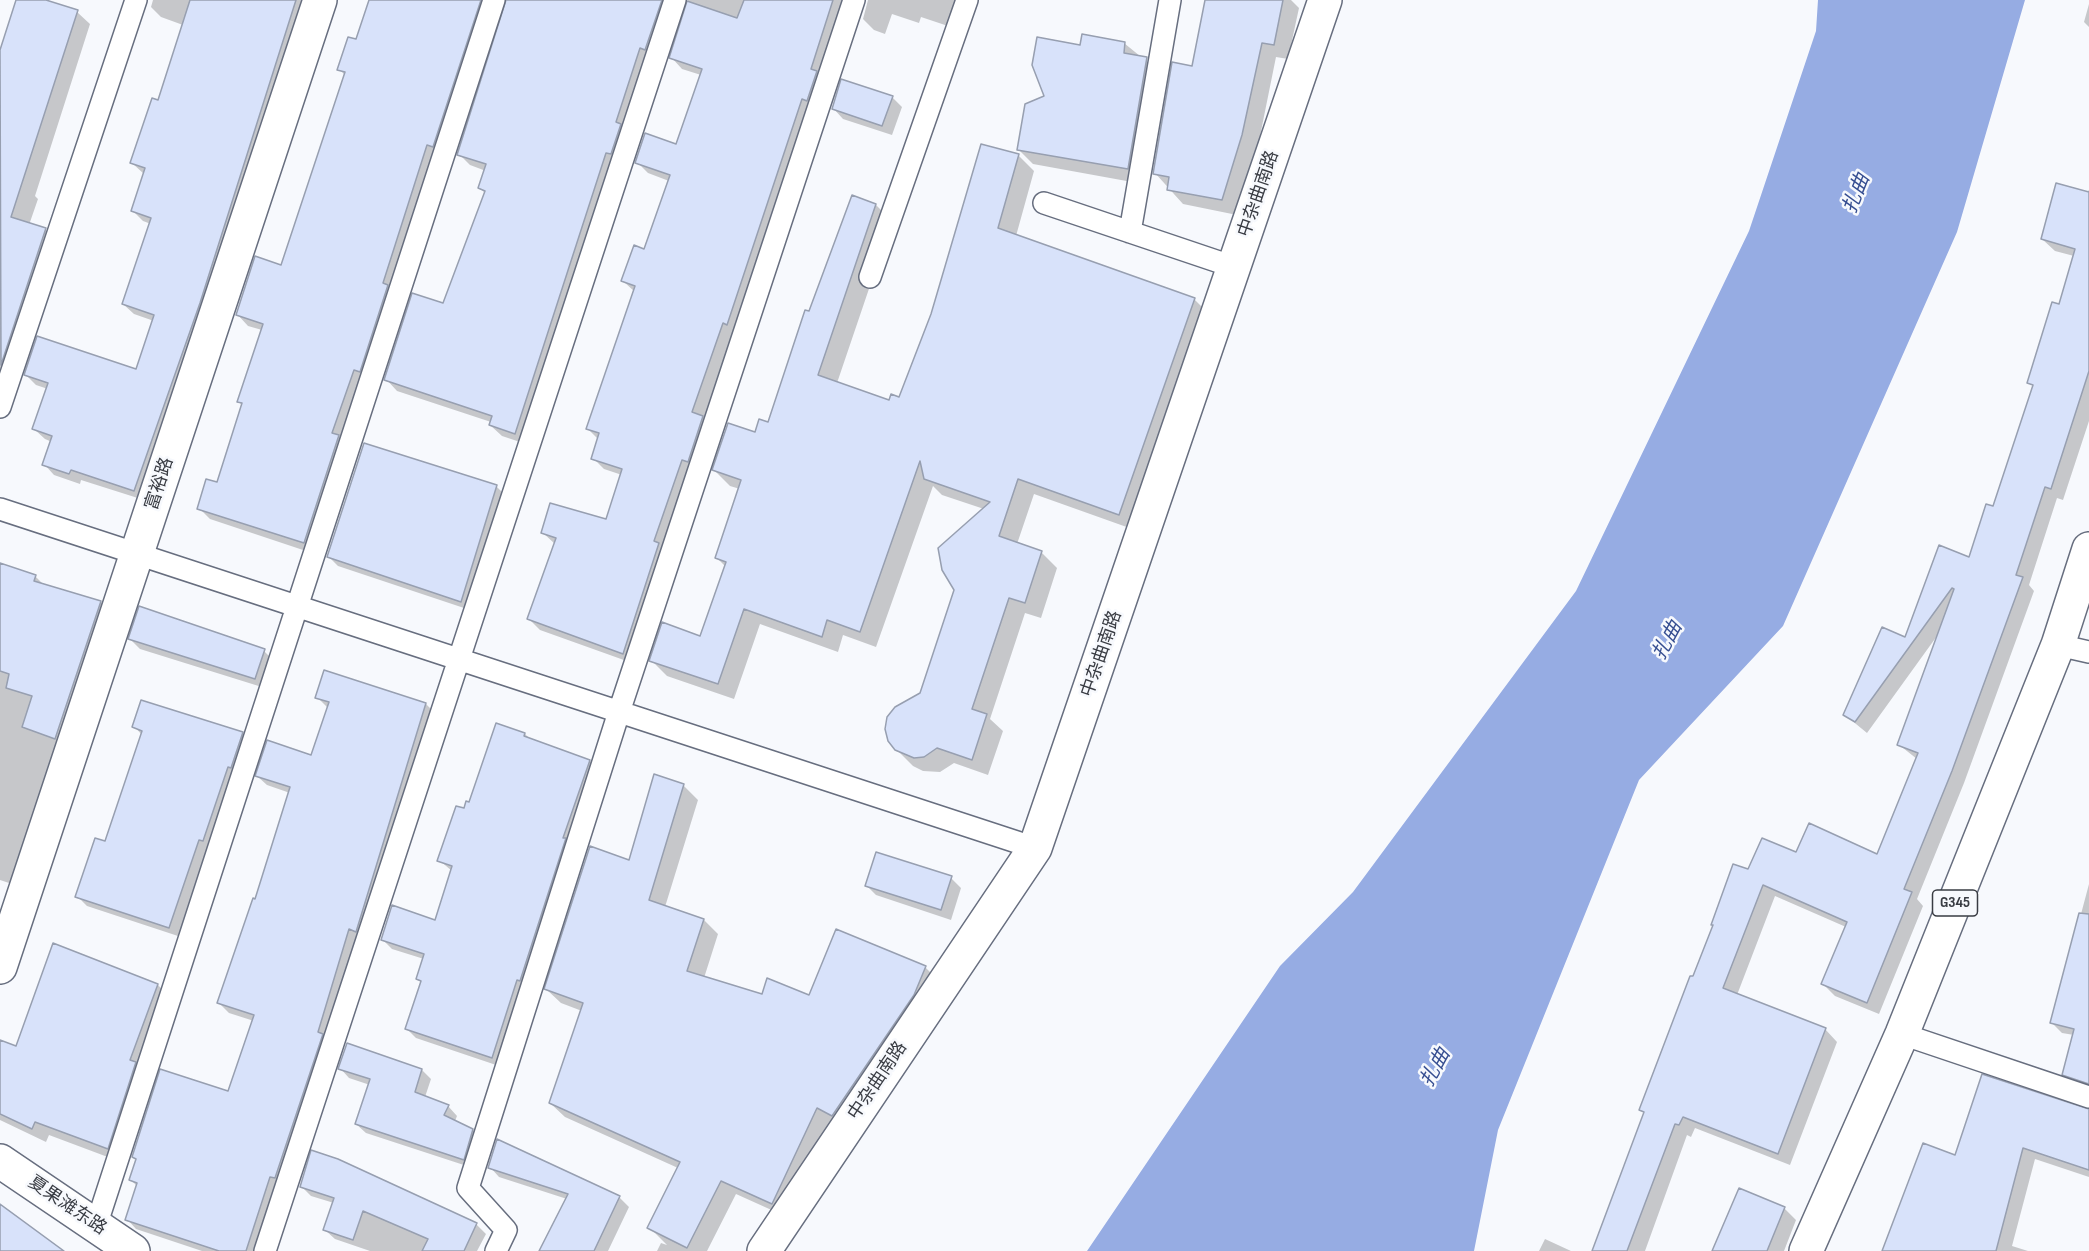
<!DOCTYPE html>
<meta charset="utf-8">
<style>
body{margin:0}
canvas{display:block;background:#f7f9fd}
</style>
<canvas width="2089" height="1251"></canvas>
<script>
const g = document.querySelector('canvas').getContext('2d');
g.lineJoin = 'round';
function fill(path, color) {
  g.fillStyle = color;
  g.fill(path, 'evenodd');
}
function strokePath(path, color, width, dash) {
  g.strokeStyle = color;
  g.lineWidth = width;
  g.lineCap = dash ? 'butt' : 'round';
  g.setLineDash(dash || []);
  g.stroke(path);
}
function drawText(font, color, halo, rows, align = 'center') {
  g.font = font + ' "Sofia Sans Condensed","Noto Sans SC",sans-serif';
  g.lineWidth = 5;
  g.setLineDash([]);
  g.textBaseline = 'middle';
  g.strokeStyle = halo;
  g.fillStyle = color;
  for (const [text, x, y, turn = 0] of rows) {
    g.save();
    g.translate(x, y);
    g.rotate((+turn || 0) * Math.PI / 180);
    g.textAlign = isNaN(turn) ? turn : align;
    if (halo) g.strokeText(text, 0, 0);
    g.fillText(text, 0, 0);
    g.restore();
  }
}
fill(new Path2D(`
 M1818,0h207l-68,232 -174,394 -144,154 -141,350 -24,121h-387l193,-285 73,-74 223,-301 173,-360 67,-200z`), '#96ace3');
fill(new Path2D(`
 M18,0h23l36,12 13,12 -55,172 3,3 -9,26 16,4 13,13 -58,133v-319z
 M153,0h157l-166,500 -63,-20 -1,4 -26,-9 -10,-11 8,-22 -7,-3 -11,-10 14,-40 -12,-4 -10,-10 111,-4 17,-50 -20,-7 -11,-10 28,-80 -8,-3 -10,-10 11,-37 -12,-11 27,-62 24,-76 -22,-8 -10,-10z
 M371,0h130l-186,554 -105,-35 -11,-11 19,-24 25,-78 -5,-5 24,-71 -14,-4 -11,-12 45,-47 64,-191 -7,-7 18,-28z
 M507,0h174l-155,444 -24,-8 -12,-11 1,-3 -94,-31 -11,-12 58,-74 42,-111 -6,-6 6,-17 -16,-6 -11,-11z
 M688,0h175l-228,664 -95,-34 -11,-11 26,-75 -13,-12 65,-11 15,-46 -18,-6 -11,-11 6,-18 -12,-12 48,-136 -12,-11 22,-30 24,-70 -21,-8 -11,-11 39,-16 25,-71 -19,-6 -11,-12z
 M868,0h92l-9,27 -30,-10 -2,6 -27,-9 -7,20 -11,-4 -11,-11z
 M1207,0h84l8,8 -11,51 -12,-2 -19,94 -20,64 -54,-11 -28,-31 38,-105z
 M2089,4v23l-5,-5z
 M1124,43l38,31 -19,110 -110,-20 -15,-15 28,-52 35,-50z
 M892,97l10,10 -10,28 -49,-16 -10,-11z
 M1018,155l16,16 -18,65 178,63 16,16 -75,215 -101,-36 -17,50 24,8 16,16 -16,50 -16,-5 -35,106 13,12 -15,44 -34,-12 -14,9 -17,-1 -10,-5 -17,-17 25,-55 63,-185 -42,-14 -9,-9 -57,161 -33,-12 -5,17 -78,-28 -26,75 -67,-23 -16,-16 50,-22 25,-71 -9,-9 23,-69 -10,-3 -16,-16 55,-46 41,-111 66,-108 16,16 -55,162 53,19 10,-3z
 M2089,190v231l-26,79 -6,-2 -28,87 5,6 -70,192 -47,116 6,7 -44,108 -44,-18 -12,-12 23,-57 -71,-31 -38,99 88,34 12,13 -47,123 -95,-37 -4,9 -4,-2 -42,116h-52l52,-137 -4,-4 53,-132 55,-107 47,-17 82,2 39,-97 -19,-15 39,-108 -70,97 -22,-18 125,-156 24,-51 40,-121 -5,-5 31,-76 14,-50 -19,-5 -13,-12z
 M496,486l9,9 -35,115 -132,-44 -10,-10z
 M35,576l9,9 57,17 13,14 -90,272 -24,-8v-295z
 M130,639l134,12 10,10 -9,27 -125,-39z
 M325,671l101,33 10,10 -177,537h-57l-66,-22 -9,-10 11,-32 -7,-7 6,-19 -4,-4 95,-64 26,-72 -25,-8 -10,-10 37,-102 34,-108 -23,-8 -10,-9 55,-20 16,-48 -11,-11z
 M497,725l28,9 6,6 59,21 9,9 -97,297 -86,-29 -9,-9 15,-46 -4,-5 6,-19 -32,-10 -10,-10 54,-18 16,-50 -13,-11 31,-56z
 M134,726l108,8 10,9 -43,106 -31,87 -91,-30 -10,-10 29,-53 36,-108z
 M655,776l29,10 14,14 -33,107 39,13 14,14 -14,44 59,18 47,1 115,-30 15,15 -93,147 -16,-8 -44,96 -51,-23 -29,57h-50l4,-8 6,2 -18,-18 29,-59 -113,-51 -15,-14 32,-92 -21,-8 -15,-14 84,-128z
 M951,878l10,10 -10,32 -75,-25 -10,-10z
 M2089,884v206l-15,-6 -10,-10 10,-39 -12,-2 -10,-10z
 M158,985l13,14 -50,163 -72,-27 -3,7 -46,-22v-79l17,7z
 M340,1068l82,2 9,9 -6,18 23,9 9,10 -2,5 18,9 9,9 -9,29 -107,-35 -10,-9 14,-39 -21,-7z
 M2089,1111v66l-54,-18 -23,87 16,5h-139l67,-94z
 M490,1167l129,30 10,10 -21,44h-67l26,-52 -68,-22z
 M301,1186l175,38 10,10 -9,17h-107l-35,-12 -10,-9 9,-27 -23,-7z
 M1784,1208l12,12 -12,31h-70z
 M1545,1239l26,12h-32z`), '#0003');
const building = new Path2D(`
 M16,0h30l32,10 -67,207 35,11 -45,137 -1,-315z
 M190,0h106l-96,303 -66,188 -63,-21 -2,4 -27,-9 10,-29 -20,-7 16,-46 -24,-8 13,-39 99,33 18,-54 -32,-11 29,-86 -20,-7 14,-43 -15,-5 22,-65 6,2z
 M369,0h112l-48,147 -6,-2 -44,138 5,2 -28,87 -6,-2 -22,63 7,2 -35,108 -107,-34 9,-30 11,3 25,-79 -5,-1 26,-78 -27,-9 19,-59 26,9 64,-193 -8,-2 11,-33 8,2z
 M506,0h156l-17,50 -5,-2 -24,74 5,2 -10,30 -5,-1 -91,281 -26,-9 3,-9 -108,-36 28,-87 31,10 42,-112 -7,-3 8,-24 -29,-9z
 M744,0h89l-22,69 6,2 -10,30 -5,-2 -75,226 -4,-2 -31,89 11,4 -15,46 -6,-2 -28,81 5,2 -36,111 -96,-35 29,-81 -15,-5 9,-30 56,16 16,-50 -31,-10 8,-26 -13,-4 49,-143 -14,-5 13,-36 10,4 26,-74 -35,-12 10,-30 31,11 26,-75 -33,-11 18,-57 50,17z
 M1205,0h78l-9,45 -12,-2 -20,92 -20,65 -55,-10 2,-13 -16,-3 19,-112 20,4z
 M1082,34l43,8 -1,11 23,4 -19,112 -111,-19 8,-46 19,-8 -12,-31 5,-28 43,8z
 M841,79l52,17 -11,30 -50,-17z
 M981,144l38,10 -21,74 197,70 -76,217 -101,-36 -19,57 43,15 -17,52 -16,-5 -37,111 15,5 -15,46 -35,-12 -13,9 -10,1 -19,-8 -7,-9 -3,-12 2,-12 8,-10 25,-14 34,-103 -12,-20 -4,-22 52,-46 -66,-23 -4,-18 -60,171 -33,-12 -5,17 -78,-28 -26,75 -69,-23 13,-39 38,14 26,-74 -11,-4 26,-78 -29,-10 16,-47 27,9 4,-13 9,3 37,-112 4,1 43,-116 24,9 -58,171 71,25 2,-6 8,3 32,-83z
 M2056,183l33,9v179l-38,118 -6,-2 -29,88 7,2 -71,194 -48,118 8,3 -45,111 -46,-19 26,-62 -84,-37 -40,103 103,40 -48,126 -95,-37 -4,8 -4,-1 -48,127h-35l52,-139 -5,-2 51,-134h3l20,-51h-2l22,-61 15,5 14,-31 34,14 13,-29 68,31 41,-101 -21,-8 57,-156 -2,-1 -97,134 -12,-7 39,-88 23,10 34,-92 30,12 17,-53 7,2 40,-121 -6,-2 25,-81 7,2 16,-55 -34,-10z
 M364,443l133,42 -36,117 -134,-45z
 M0,563l36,12 -2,6 67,20 -46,138 -33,-12 10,-31 -26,-8 3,-14 -9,-3z
 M139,606l126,43 -10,30 -127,-40z
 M324,670l102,33 -70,229 -7,-3 -31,103 5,2 -48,144 -5,-1 -24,74h-27l-94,-31 12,-37 -8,-3 7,-21 -4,-2 28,-88 68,22 26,-76 -37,-12 36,-105 2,1 35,-112 -35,-11 12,-36 44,15 18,-53 -14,-4z
 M141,700l102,32 -12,36 -3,-1 -25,74 -4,-1 -30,88 -94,-31 20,-59 10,3 37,-110 -10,-4z
 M496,723l29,10 -1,3 66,24 -27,78h3l-46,143 -3,-1 -25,78 -87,-29 16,-48 -5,-2 8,-25 -43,-14 11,-35 43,15 17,-54 -15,-5 19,-55 8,2 2,-7 3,1z
 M654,774l30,10 -35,116 55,19 -17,52 75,23 5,-16 42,17 27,-66 90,37 -12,29 -82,121 -15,-8 -45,96 -51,-23 -34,67 -40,-20 33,-66 -131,-59 34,-100 -39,-14 46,-143 39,14z
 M876,852l76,24 -11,34 -76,-24z
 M2079,913l10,1v170l-27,-9 12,-46 -24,-6z
 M53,943l105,41 -28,76 6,2 -28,87 -73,-27 -3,7 -32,-15v-74l16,6z
 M347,1043l75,26 -7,23 34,13 -5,10 29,14 -9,31 -109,-36 15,-45 -32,-10z
 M1982,1074l107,35v61l-66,-22 -27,103h-114l41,-108 32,12z
 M497,1139l123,57 -26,55h-55l29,-57 -80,-26z
 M311,1150l27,9 139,64 -13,28h-42l6,-12 -65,-28 -10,29 -30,-10 11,-32 -34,-11z
 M1739,1188l46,19 -18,44h-55z
 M0,1204l64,47h-64z`);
fill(building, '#d8e2fa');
strokePath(building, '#979fb0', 1.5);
const lane = new Path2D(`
 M1044,203l190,64
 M1130,232l40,-232
 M870,277l97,-277
 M0,407l136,-407
 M0,509l1035,339
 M2058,645l31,7
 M1902,1034l187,63
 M96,1226l398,-1226
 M265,1251l410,-1251
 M496,1251l10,-21 -38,-42 151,-476 235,-712`);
const street = new Path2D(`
 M0,967l320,-967
 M0,1161l133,90`);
const secondary = new Path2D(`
 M764,1251l271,-403 290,-848`);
const highway = new Path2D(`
 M1806,1251l96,-217 156,-389 31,-96`);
strokePath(lane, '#676e7f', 24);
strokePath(street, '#676e7f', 36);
strokePath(secondary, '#676e7f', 36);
strokePath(highway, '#676e7f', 36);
strokePath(lane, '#fff', 21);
strokePath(street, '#fff', 33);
strokePath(secondary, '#fff', 33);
strokePath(highway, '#fff', 33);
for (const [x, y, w] of [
 [1955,903,45]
]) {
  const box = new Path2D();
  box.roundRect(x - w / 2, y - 13, w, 26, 4.5);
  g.fillStyle = '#f7f9fd';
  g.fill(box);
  strokePath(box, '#393c43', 1.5);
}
drawText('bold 16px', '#393c43', null, [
 ["G345",1955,903]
]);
drawText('18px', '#393c43', '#f7f9fd', [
 ["中杂曲南路",1259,194,-71],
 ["富裕路",160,484,-72],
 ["中杂曲南路",1102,654,-71],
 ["中杂曲南路",878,1081,-56],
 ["夏果滩东路",67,1206,34]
]);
drawText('italic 20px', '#364e91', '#f7f9fd', [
 ["扎曲",1857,194,-68],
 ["扎曲",1668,641,-61],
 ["扎曲",1436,1068,-61]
]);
</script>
